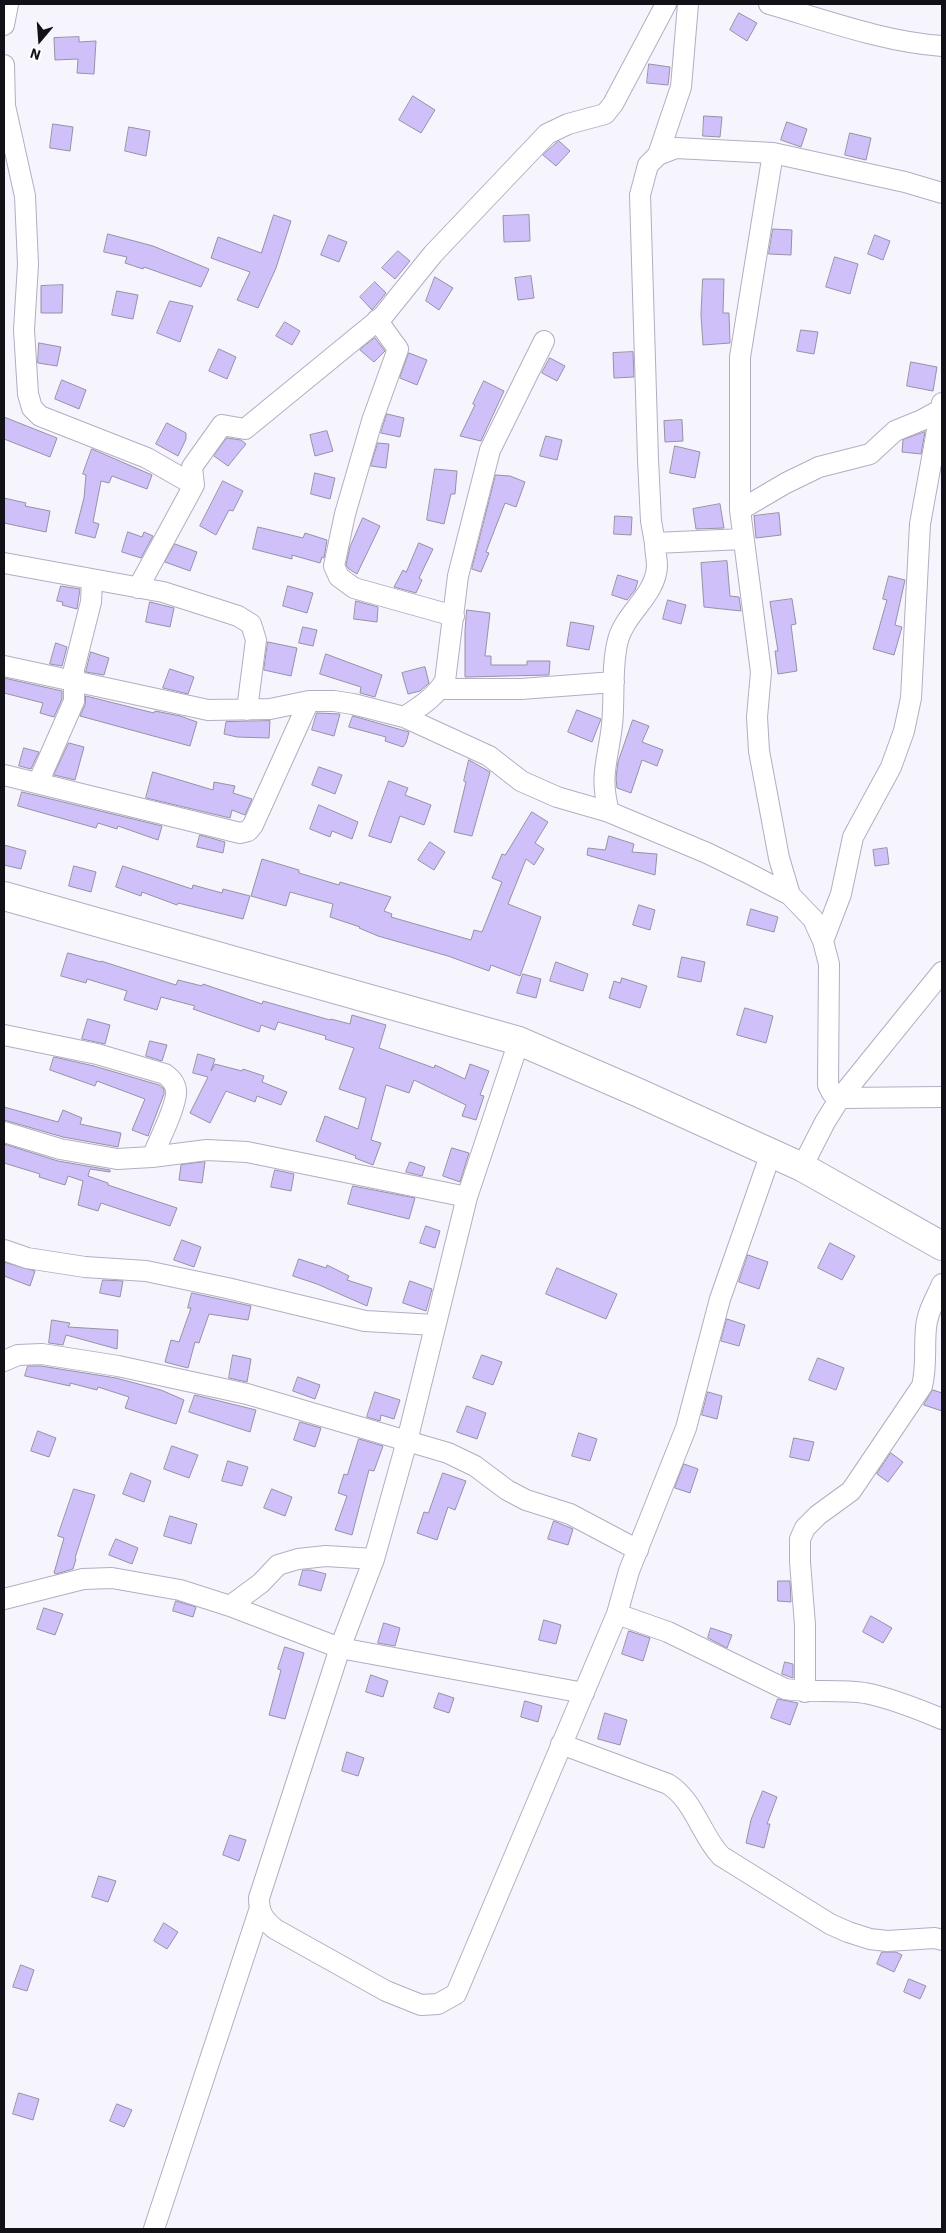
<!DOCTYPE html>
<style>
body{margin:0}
#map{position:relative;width:946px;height:2233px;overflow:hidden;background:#f6f4fd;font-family:"IBM Plex Sans",sans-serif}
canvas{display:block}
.frame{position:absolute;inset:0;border:5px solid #121118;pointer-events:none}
.north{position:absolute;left:15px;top:15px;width:50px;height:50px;-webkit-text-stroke:4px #fff;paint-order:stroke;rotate:198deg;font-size:14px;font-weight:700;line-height:20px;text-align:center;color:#121118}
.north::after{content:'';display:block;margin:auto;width:18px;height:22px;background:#121118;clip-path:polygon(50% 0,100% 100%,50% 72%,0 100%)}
</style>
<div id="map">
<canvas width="946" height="2233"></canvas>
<div class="frame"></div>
<div class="north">N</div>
</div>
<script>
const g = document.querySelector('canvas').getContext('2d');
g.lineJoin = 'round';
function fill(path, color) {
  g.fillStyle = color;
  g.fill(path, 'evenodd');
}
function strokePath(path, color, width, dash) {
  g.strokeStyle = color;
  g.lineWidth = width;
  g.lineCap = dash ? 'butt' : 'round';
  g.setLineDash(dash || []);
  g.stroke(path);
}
const building = new Path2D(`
 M739,13l18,10 -10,18 -17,-11z
 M79,37v5l17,-1 -2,33 -17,-1 1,-14 -23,1 -1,-22z
 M649,64l21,3 -2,18 -21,-2z
 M413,96l22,14 -14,23 -22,-13z
 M704,116l18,1 -2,20 -17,-1z
 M787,122l20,7 -6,18 -20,-7z
 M53,124l20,3 -3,24 -20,-3z
 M129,127l21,4 -4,25 -21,-5z
 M850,133l21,5 -5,22 -21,-5z
 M559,141l11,10 -14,15 -13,-11z
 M274,215l17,6 -15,47 -18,40 -21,-8 13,-28 -39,-14 7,-21 43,16z
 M529,215l1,26 -26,1 -1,-26z
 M773,229l19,1 -1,25 -22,-1z
 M108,234l45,12 56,23 -8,18 -57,-20 -1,2 -18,-6 2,-6 -23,-5z
 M329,235l18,7 -8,20 -18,-7z
 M875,235l15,6 -7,19 -15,-6z
 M398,251l12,10 -15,18 -13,-11z
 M835,257l23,7 -8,30 -24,-7z
 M531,276l3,22 -16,2 -3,-22z
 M435,277l18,11 -14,22 -13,-9z
 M703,279h21l-1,34h6l1,30 -27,2 -2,-30z
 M375,282l11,11 -14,17 -12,-13z
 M63,285l-1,28h-21v-27z
 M117,291l21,4 -5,24 -21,-4z
 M170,301l23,5 -13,36 -23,-9z
 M285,322l15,9 -8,14 -16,-9z
 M801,330l17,2 -4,22 -17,-3z
 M375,338l10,13 -11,11 -14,-12z
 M39,343l22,4 -4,19 -19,-3z
 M219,349l17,8 -9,22 -18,-8z
 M633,352l1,25 -20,1 -1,-25z
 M409,353l18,7 -10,25 -17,-7z
 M550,358l15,8 -8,15 -15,-8z
 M911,362l26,5 -4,24 -26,-5z
 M62,380l24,10 -7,19 -24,-10z
 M484,381l20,10 -23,50 -21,-5 15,-31 -2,-1z
 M387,414l17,4 -4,19 -19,-4z
 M4,417l53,21 -7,19 -46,-18z
 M682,420l1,21 -18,1 -1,-21z
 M167,423l19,10v6l-8,17 -22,-12z
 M327,431l6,20 -18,5 -5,-21z
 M925,432l-4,22 -19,-2 1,-12z
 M546,436l16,4 -5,20 -17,-4z
 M227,438l14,2 5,4 -18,22 -14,-10z
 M378,443l11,1 -3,24 -15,-2z
 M675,446l25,6 -5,26 -25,-5z
 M92,449l60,26 -5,14 -35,-13 -3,7 -8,-2 -8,41 6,2 -4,14 -20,-5 9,-35 2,-23 -3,-1z
 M435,469l22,2 -2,23h-4l-7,30 -17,-4z
 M315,473l20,5 -5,21 -19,-5z
 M496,475l14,1 15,6 -9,25 -11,-4 -19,49 3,1 -8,19 -9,-3z
 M223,481l20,10 -10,20 -4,-1 -13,25 -16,-9z
 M4,498l22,5 -1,3 25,5 -4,21 -42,-9z
 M720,504l4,24 -28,1 -3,-20z
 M779,513l2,22 -25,3 -2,-22z
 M615,516l17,1 -1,18 -17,-1z
 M363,518l17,8 -23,48 -8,-5 -3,-4 4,-18z
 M258,527l45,11 2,-5 22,7 -3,18 -2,-1 -2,6 -28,-8v4l-39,-10z
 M128,532l14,5 2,-5 9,4 -12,22 -19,-6z
 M419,543l14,6 -14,29 3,2 -6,13 -22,-6 9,-17 3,2z
 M175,544l22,8 -7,19 -25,-9z
 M727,561l3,35 9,1 2,14 -37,-4 -3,-44z
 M618,575l20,6 -3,9 -8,10 -15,-5z
 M889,576l16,4 -10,45 7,2 -8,28 -21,-6 14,-49 -4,-1z
 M61,586l19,3 -3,20 -15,-4 1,-3 -6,-1z
 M288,586l25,7 -6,20 -24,-7z
 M792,599l4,25 -5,1 6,46 -19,3 -3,-23h3l-8,-49z
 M668,600l18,5 -5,19 -18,-5z
 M356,601l22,6 -1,15 -23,-3z
 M150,602l24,6 -4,19 -24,-5z
 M467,610l23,3 -5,43h6v9h36v-4h23l-1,14 -84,2v-46z
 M571,622l23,4 -5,24 -22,-4z
 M303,627l14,3 -4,16 -14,-3z
 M268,642l29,6 -6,28 -27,-6z
 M56,643l11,4 -5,19 -12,-2z
 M91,652l18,6 -5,17 -18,-3z
 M326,654l56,21 -7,22 -15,-4 1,-6 -41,-13z
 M425,667l4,16 -9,8 -12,3 -6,-21z
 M170,669l24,8 -6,17 -25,-6z
 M4,678l58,13v8l-8,18 -14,-4 3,-10 -39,-10z
 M86,696l68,17 1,-2 25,5 17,6 -7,24 -110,-30 5,-11z
 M577,710l24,9 -9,23 -24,-10z
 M317,713l23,1 -6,22 -22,-6z
 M353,716l56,16 -3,11 -3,4 -18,-6 1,-4 -37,-10z
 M633,720l16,6 -7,16 21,8 -6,16 -15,-6 -11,33 -14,-5 -1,-10 2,-16z
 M270,721l-1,17 -32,-1 -13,-3 2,-12z
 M69,743l15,4 -9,33 -21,-5z
 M24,748l15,4 -8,17 -12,-3z
 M469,760l21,12 -18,64 -18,-4 12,-50 -2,-1z
 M319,767l23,8 -7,19 -23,-9z
 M153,772l60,18 1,-8 21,4 -2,7 19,6 -7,16 -13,-5 -2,8 -84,-20z
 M389,781l19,7 -3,7 26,10 -7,20 -24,-9 -9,27 -22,-7z
 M22,792l140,34 -4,14 -40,-14 -1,3 -19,-6 -2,5 -78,-22z
 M319,805l39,17 -6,17 -20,-8 -2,6 -20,-8z
 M532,812l16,10 -13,21 9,6 -10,16 -8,-6 -18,45 33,13 -21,59 -29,-11 -2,6 -41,-15 -70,-20 -19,-8 1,-1 -30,-10 3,-13 -43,-12 -4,14 -35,-10 11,-37 37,11v3l40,12 1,-3 51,15 -7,14 8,3 -1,3 80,23 3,-10 8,2 20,-50 -10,-4 10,-24 3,1z
 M200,835l25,7 -2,11 -26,-6z
 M609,836l25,8 -2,8 25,2 -2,21 -68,-20 1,-7 17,2z
 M430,842l15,10 -11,18 -16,-10z
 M4,845l22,6 -5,18 -17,-4z
 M887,848l2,16 -14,2 -2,-16z
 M74,866l22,6 -5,20 -22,-6z
 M123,866l69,23 1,-4 29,8 1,-4 27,7 -7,23 -65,-16 -1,2 -35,-13 -1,4 -25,-9z
 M639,905l16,5 -5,20 -17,-5z
 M751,909l27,8 -4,15 -27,-7z
 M68,953l33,9v-1l75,24 2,-5 24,6 1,-2 59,20 1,-3 67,19 1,-1 19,5 2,-9 34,10 -7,23 55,20 1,-3 30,14 5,-15 19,7 -9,24 4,1 -8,24 -14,-4 4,-11 -52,-25 -5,13 -23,-8 -15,55 10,3 -8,22 -18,-7 1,-2 -40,-15 9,-25 33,13 8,-31 -27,-9 15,-41 -29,-9 1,-3 -48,-14 -3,8 -14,-5 -2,7 -66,-23 2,-3 -34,-9 -4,13 -33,-10 3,-9 -40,-12 -1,4 -25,-7z
 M682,957l23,5 -4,20 -23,-5z
 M556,962l32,12 -5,17 -33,-10z
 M523,974l18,5 -5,19 -19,-5z
 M622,978l25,8 -7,22 -31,-10 5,-17 6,2z
 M745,1008l28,8 -7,27 -29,-8z
 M88,1019l22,6 -5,19 -23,-5z
 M150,1041l17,4 -5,16 -16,-5z
 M198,1054l17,5 -4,12 4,-7 27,7 1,-2 21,7 -2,6 25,10 -6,13 -24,-9 -2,6 -29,-11 -16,32 -20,-10 18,-36 -15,-4z
 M54,1057l40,9 65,19 5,4v5l-16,42 -16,-6 13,-31 -48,-18 -2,5 -45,-16z
 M4,1107l54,15 5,-12 19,8 -2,6 41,9 -3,14 -55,-10 -59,-17z
 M4,1144l54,17 52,9v2l-20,-3 -2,7 20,7v2l69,23 -7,18 -69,-23 -3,8 -20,-6 5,-24 -15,-5 -3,9 -26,-8 1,-3 -36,-11z
 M452,1148l17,5 -9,29 -17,-6z
 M205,1162l-3,21 -23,-3 2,-15z
 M410,1162l15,5 -3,9 -16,-4z
 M275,1170l19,4 -3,17 -20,-4z
 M353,1186l62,12 -6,21 -61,-15z
 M426,1226l14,5 -5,17 -15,-5z
 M182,1240l19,7 -7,20 -20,-7z
 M830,1243l25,13 -13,24 -24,-12z
 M748,1255l20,7 -9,27 -20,-7z
 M299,1259l27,9 1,-3 22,11 -2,4 25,8 -5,18 -50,-22 -24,-8z
 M4,1262l31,9 -5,15 -26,-10z
 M557,1268l60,26 -11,25 -60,-25z
 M103,1280l20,1 -3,16 -20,-4z
 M410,1281l22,8 -6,22 -23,-8z
 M192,1293l59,13 -3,14 -39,-6 -10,29 -4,-1 -7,26 -23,-6 6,-22 8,2 12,-34h-3z
 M727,1319l18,6 -6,21 -18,-5z
 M52,1320l18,3 -2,4 50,3 -1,19 -51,-14 -3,10 -14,-2z
 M233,1355l18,4 -4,23 -18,-4z
 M482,1355l20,7 -9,23 -20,-7z
 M818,1358l26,10 -8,22 -27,-10z
 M28,1366h13l75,12 45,12 23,10 -8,24 -51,-16 4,-11 -31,-10 -1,3 -27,-7v3l-45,-10z
 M298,1377l22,8 -5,14 -22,-8z
 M933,1390l9,3v18l-18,-6z
 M375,1392l25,8 -6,19 -13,-4 -1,6 -13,-4z
 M708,1392l14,4 -5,23 -15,-4z
 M195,1395l61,15 -6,22 -61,-20z
 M467,1406l19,7 -9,26 -20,-7z
 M300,1422l21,6 -6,19 -21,-7z
 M38,1431l18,7 -7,19 -18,-6z
 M579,1433l18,6 -7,22 -18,-5z
 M794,1438l20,4 -5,19 -19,-4z
 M359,1439l24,7 -9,25 -5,-1 -17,65 -17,-5 12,-34 -9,-3 6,-19 3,1z
 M172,1446l26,9 -9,23 -25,-9z
 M891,1453l12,9 -15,20 -11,-8z
 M228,1461l20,6 -6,19 -20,-5z
 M684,1464l14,5 -8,24 -15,-5z
 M131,1473l20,8 -7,21 -21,-8z
 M443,1473l23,8 -11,29 -7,-3 -11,33 -20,-7 7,-21 4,1z
 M74,1489l21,6 -20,63 1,1 -3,10 -17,5 -2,-1 10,-35 -6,-2z
 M272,1489l20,8 -7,19 -21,-8z
 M170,1516l27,8 -6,20 -27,-8z
 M554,1521l19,8 -5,16 -20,-6z
 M116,1539l22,9 -6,16 -23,-9z
 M303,1570h8l15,4 -5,17 -22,-6z
 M778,1581h12l1,21 -13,-1z
 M176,1601l20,6 -3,10 -20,-6z
 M44,1608l19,6 -8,21 -18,-6z
 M871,1616l21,12 -9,15 -20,-11z
 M544,1620l17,5 -5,19 -17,-4z
 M384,1623l16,5 -5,18 -17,-3z
 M711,1628l21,7 -5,13 -19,-10z
 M629,1631l21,7 -7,23 -21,-7z
 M285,1647l19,6 -19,66 -16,-4 12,-45 -3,-1z
 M785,1662l8,2v14l-11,-4z
 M371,1675l17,6 -5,16 -17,-5z
 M439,1693l15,5 -5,15 -15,-5z
 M778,1699l20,4 -8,22 -19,-7z
 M525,1701l17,5 -4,16 -17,-5z
 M605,1713l22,7 -7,25 -22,-6z
 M347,1752l17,6 -6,18 -16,-5z
 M763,1791l14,6 -10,27h3l-6,24 -18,-5 5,-23z
 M230,1835l16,5 -7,21 -16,-6z
 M99,1876l17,5 -8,21 -16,-5z
 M164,1923l14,9 -11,17 -13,-8z
 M882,1952h14l6,3 -8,17 -17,-8z
 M21,1965l13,5 -7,21 -14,-4z
 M909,1979l17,7 -6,13 -16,-7z
 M19,2093l20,6 -6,21 -20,-6z
 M117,2104l15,6 -8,17 -14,-6z`);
fill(building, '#cfc0fa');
strokePath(building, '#9692a5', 1);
const street = new Path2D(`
 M769,4c56,16 115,38 173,42
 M4,25l4,-21
 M4,65l1,41 20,90 3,68 -4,66 4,64 4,14 8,8 107,42 47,27
 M773,153l-33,204v153l21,162 -4,45 2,34 20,107 11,37
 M658,155l23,-68 7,-83
 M377,320l21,29 -26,72 -27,93 -11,52 5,11 15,11 100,28
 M740,510l46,-27 33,-16 51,-13 25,-23 27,-11 20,-11
 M655,543l-4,-22 -3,-62 -8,-264 8,-30 10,-10 18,-7 97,5 132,29 37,11
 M4,563l159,29 75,24 13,8 5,16 -9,70
 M138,588l56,-103 -2,-18 30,-42 23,4 138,-113 50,-62 114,-120 21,-10 37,-10 8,-10 53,-100
 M4,666l204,44 62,-1 39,-8h25l19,3 51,13 85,39 32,25 36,16 52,15 98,41 39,19 44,23 23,24 10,22 6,23 -1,121 4,8 8,5 102,-1
 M440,689h81l93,-7
 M404,717c16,-10 31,-20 41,-36l13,-105 32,-126 54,-109
 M4,775l236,58 8,-2 5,-6 56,-124
 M38,783l36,-82v-32l17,-67 1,-22
 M609,812c-10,-37 -1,-51 3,-87 3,-27 -1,-58 6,-85 7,-27 38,-45 39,-74 0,-7 -2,-15 -2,-23l88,-4
 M823,941l18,-47 12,-57 38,-70 13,-36 7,-33 9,-174 22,-121
 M4,1035l93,19 68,20c5,4 10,8 11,16 2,13 -18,53 -24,67
 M519,1041l-52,156 -60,244 -33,118 -34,89 -81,250c0,15 4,21 16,31l111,62 35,14 17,-1 18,-10 161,-380 12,-43 57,-143 34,-129 51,-146
 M4,1132l56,17 57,10 35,-2 55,-7 40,2 220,45
 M802,1167l23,-45 15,-24 102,-126
 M4,1250l23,8 58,9 61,4 81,17 138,33 70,4
 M4,1361l14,-6 24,-1 76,12 129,28 201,59 27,13 32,24 19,10 44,14 68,36
 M4,1599l79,-20 29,-1 68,12 50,16 110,42 244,45
 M230,1606l31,-23 17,-18 20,-6 28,-3 48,3
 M617,1614l51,18 117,57c26,4 54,0 80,4 26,5 53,16 77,26
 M805,1692v-67l-5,-63v-23l5,-11 13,-13 33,-24 71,-105c5,-19 2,-39 4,-58 1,-16 10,-30 16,-44
 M561,1744l107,40c26,16 33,51 53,72l109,68 18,8 22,7 17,2 48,-3 7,2
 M154,2229l105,-318`);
const secondary = new Path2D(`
 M4,896l515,145 120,52 163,74 140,79`);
strokePath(street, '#b3aec2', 22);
strokePath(secondary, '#b3aec2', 30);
strokePath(street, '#fff', 20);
strokePath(secondary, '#fff', 28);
</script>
